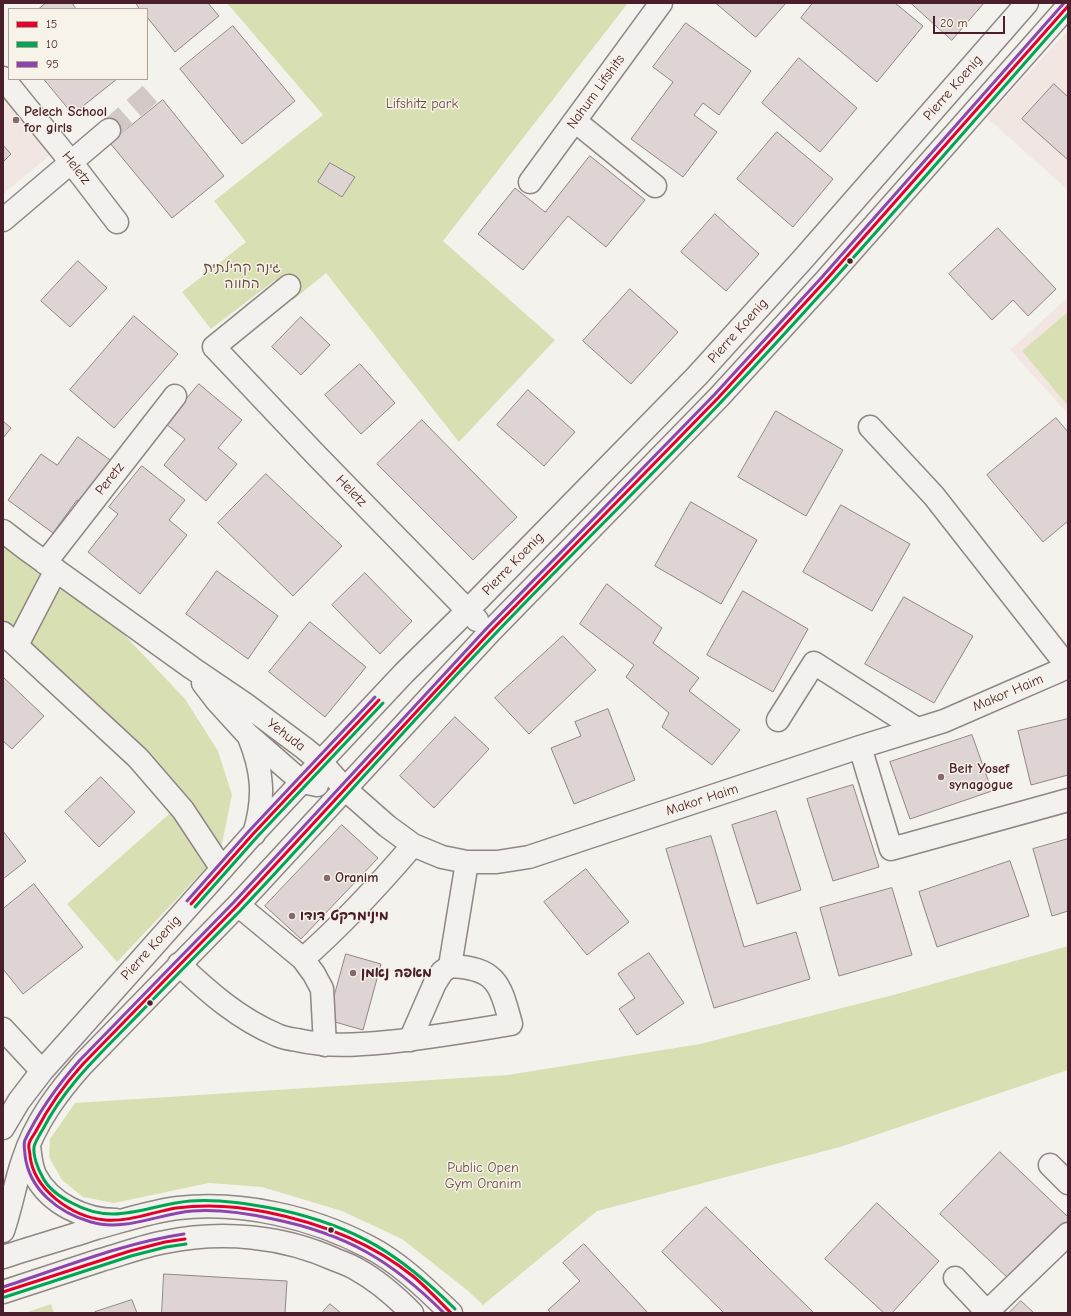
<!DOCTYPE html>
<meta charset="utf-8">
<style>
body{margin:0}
#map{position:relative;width:1071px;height:1316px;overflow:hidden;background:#f4f2ec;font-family:"Comic Neue",sans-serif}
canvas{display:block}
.frame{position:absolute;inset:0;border:4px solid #4a1f2b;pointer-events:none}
.legend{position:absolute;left:8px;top:8px;width:140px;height:72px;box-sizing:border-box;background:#f7f3e8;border:1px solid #b29e9c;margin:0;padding:5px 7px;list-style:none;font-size:12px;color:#4a1f2b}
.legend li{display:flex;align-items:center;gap:8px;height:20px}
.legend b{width:20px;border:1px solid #b29e9c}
.scale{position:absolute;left:933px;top:16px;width:72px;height:18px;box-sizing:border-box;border:2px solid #4a1f2b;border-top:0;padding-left:5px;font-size:12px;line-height:14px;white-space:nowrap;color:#4a1f2b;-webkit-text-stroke:3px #f7f3e8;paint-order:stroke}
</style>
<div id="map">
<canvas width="1071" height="1316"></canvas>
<div class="frame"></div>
<ul class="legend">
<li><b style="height:5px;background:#e4002b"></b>15</li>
<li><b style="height:5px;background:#00a651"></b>10</li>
<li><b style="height:5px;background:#8e44ad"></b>95</li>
</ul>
<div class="scale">20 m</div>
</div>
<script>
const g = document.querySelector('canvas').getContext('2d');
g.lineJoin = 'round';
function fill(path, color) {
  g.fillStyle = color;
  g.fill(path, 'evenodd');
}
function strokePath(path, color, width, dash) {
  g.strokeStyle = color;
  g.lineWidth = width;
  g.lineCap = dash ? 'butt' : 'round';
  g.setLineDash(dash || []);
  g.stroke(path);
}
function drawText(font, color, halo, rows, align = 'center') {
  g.font = font + ' "Comic Neue","Playpen Sans Hebrew",sans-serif';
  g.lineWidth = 3;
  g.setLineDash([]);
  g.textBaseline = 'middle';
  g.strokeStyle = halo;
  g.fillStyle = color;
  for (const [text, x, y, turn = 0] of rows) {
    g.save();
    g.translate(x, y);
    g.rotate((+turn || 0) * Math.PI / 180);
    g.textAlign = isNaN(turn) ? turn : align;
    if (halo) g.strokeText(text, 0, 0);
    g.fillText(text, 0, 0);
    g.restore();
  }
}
fill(new Path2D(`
 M1068,30v160l-81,-72z
 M3,89l52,62 -52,43z
 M1068,297v117l-58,-64z`), '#f2e6e2');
fill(new Path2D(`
 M227,3h401l-185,238 112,99 -96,102 -133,-169 -33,27 -18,-20 -64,49 -29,-37 64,-50 -32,-41 109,-86z
 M1068,312v94l-46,-55z
 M3,541l96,67 86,91 33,52 14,44 -12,58 -103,109 -50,-58 117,-103 -72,-81 -109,-101z
 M1068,946v124l-228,77 -243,64 -114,94 -16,-15 -65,-51 -60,-28 -80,-24 -53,-4 -95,20 -31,-6 -21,-17 -13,-23 1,-18 25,-36 433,-28 192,-31 197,-50z
 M51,1304l3,9h-29z`), '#d8e0b3');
const building = new Path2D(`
 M46,3h26l4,6h-37z
 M136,3h72l11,13 -44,36 -28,-35v-8h-7z
 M716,3h70l-30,34z
 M813,3h82l28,23 -46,56 -76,-64z
 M911,3h73l-32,37z
 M686,23l65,48 -32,44 -16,-12 -9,12 23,17 -34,45 -52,-38 42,-57 -20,-15z
 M233,26l62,75 -53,43 -62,-75z
 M799,58l58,50 -37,44 -58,-49z
 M44,79h73l-44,35z
 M1054,84l14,13v63l-46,-41z
 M163,100l61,76 -52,42 -62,-75z
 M777,132l56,47 -40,48 -56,-48z
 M3,145l8,9 -8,8z
 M590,156l55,44 -39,47 -38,-31 -45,54 -45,-36 37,-46 30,24z
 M330,163l25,14 -13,20 -24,-15z
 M715,214l44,40 -33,37 -45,-39z
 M998,228l58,61 -28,27 -15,-16 -21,20 -43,-46z
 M78,261l29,27 -37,39 -29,-26z
 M630,289l48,43 -47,52 -48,-43z
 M134,316l44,38 -64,74 -44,-38z
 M301,317l29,28 -29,30 -29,-28z
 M360,364l35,39 -34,31 -36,-39z
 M199,384l43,36 -24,28 19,16 -31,37 -42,-36 21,-26 -19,-15z
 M528,390l47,42 -31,34 -47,-41z
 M776,411l67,39 -37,66 -68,-39z
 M1056,418l12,14v89l-25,21 -56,-67z
 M422,420l95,97 -44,43 -96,-96z
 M3,421l8,7 -8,10z
 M78,437l35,25 -30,42 -6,-4 -24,33 -45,-33 33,-46 16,11z
 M142,466l43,34 -16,20 18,15 -47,59 -52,-42 30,-38 -9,-7z
 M266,474l76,72 -49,50 -75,-73z
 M691,502l66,38 -36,64 -66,-38z
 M841,505l69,39 -38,67 -69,-39z
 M217,571l61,45 -30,43 -62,-45z
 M365,573l47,48 -32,33 -48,-49z
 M607,584l55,44 -9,15 46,35 -10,13 51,39 -28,35 -50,-38 7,-14 -43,-36 8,-12 -54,-41z
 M743,591l65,38 -35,63 -66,-37z
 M904,597l69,39 -39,67 -69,-39z
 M310,622l56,45 -41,50 -56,-45z
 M563,636l33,34 -67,64 -34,-36z
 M3,677l41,39 -32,33 -9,-8z
 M608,709l27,71 -61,24 -23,-56 30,-12 -6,-14z
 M455,717l34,32 -55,59 -34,-32z
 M1068,719v56l-37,10 -13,-54z
 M972,735l20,56 -82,28 -20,-57z
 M101,777l34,35 -36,35 -34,-35z
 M853,785l26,82 -46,14 -26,-82z
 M776,811l25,79 -44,14 -25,-79z
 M342,825l36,33 -77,81 -36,-33z
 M3,831l23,30 -23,18z
 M711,836l33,111 52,-15 14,47 -96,29 -48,-159z
 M1068,839v72l-16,5 -19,-67z
 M1010,861l19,55 -92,31 -18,-55z
 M586,869l43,53 -42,33 -43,-53z
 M34,884l49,63 -60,47 -20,-25v-60z
 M892,888l20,67 -73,21 -19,-68z
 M649,953l35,50 -47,32 -18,-26 16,-11 -17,-24z
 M346,954l35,10 -18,66 -35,-10z
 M1000,1152l68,65v4l-58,59 -70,-66z
 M877,1203l62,58 -47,52h-8l-59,-54z
 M706,1207l107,105 -2,1h-87l-62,-61z
 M584,1244l64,69h-97l-3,-3 32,-29 -17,-18z
 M164,1274l123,7 -2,32h-123z
 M132,1300l5,13h-42v-1z
 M1021,1301l13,12h-25z
 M330,1304l11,9h-19z`);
fill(building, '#dfd4d4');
strokePath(building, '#8f8685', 1);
strokePath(new Path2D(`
 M109,130l41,-36`), '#d2c8c5', 22, [22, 11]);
const minor = new Path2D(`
 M3,78l68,84 46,60
 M575,121l80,65
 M530,182l131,-179
 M3,220l106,-90
 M289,286l-75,61 103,109 160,164
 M870,427l64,69 134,171
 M3,531l22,17 167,120 53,36 59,44 17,14 24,27 42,37 26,19 29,12 25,5h30l32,-5 331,-110 84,-26 124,-54
 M45,563l130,-167
 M3,633l135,125 45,52 39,59
 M17,645l39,-75
 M203,683l13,17 31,34 55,48 15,3
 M778,720l36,-57 103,66
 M249,737c14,34 16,61 5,97
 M860,747l31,102 177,-49
 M238,905l65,54c40,-35 75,-73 110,-114
 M303,959l11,15 8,15 3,56
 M179,964c29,28 60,55 98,71 6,3 13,4 20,5 31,7 60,5 91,2 41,-4 82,-11 123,-18 -11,-40 -14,-56 -61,-58l-8,6 -7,11 -25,57
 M450,966l17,-104
 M3,1029l39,42
 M3,1128l16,-27 23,-30 211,-237 151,-161 63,-62 230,-235 106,-117 224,-256
 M29,1145c1,11 2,21 6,30 15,29 50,45 81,45
 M1050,1165l18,18
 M3,1231c8,-23 12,-48 20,-71 12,-37 34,-67 60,-96l155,-159 252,-273 229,-235 107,-117 242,-274
 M3,1257c31,-10 62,-19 93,-29 26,-7 56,-17 82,-20 64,-7 134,9 191,39 31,16 57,42 82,66
 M955,1278l32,34 81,-78
 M3,1292c33,-11 65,-21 98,-32 21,-6 42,-14 64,-18 57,-12 118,-6 171,18 8,3 16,6 22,10 20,11 38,27 54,43`);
strokePath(minor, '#8f8685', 25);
strokePath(minor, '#f2f1ed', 22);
strokePath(new Path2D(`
 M191,904l62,-70 126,-134
 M3,1292l127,-41 35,-9 20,-3
 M451,1313c-12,-12 -24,-25 -37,-36 -43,-35 -93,-54 -148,-65 -29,-6 -60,-8 -90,-4 -23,4 -47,14 -71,12 -33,-3 -71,-30 -75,-64 0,-4 -2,-9 -1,-12 1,-5 5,-9 7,-13 13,-25 28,-46 47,-67l155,-159 252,-273 229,-235 107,-117 242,-274`), '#e4002b', 3);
strokePath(new Path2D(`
 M195,907l62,-70 126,-134
 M5,1297l126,-41 35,-9 20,-3
 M455,1309c-54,-54 -98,-82 -174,-99 -30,-6 -60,-11 -91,-9 -44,4 -75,26 -118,2 -12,-6 -24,-14 -30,-27 -4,-7 -9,-20 -8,-29 1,-5 6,-13 9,-18 22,-43 57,-75 90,-109 36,-37 71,-73 107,-109 86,-91 168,-186 255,-277 75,-79 153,-154 227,-233 119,-126 232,-258 346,-387`), '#00a651', 3);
strokePath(new Path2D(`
 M187,901l62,-70 126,-134
 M3,1287c59,-19 120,-44 181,-53
 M444,1313c-53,-53 -98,-79 -171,-94 -27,-6 -54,-10 -81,-8 -34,3 -68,21 -101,11 -32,-9 -62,-32 -66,-67 0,-5 -2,-10 0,-15 14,-29 33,-55 54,-79l155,-159 252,-273 229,-235 107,-117 242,-274`), '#8e44ad', 3);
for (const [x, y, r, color] of [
 [16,120,4,"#86696f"],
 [850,261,3.5,"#4a1f2b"],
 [941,777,4,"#86696f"],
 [327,878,4,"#86696f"],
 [292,916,4,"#86696f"],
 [353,973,4,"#86696f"],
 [150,1003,3.5,"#4a1f2b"],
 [331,1230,3.5,"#4a1f2b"]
]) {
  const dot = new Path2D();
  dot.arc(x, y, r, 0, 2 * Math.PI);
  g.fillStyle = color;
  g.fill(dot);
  strokePath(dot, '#f7f3e8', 1.5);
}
drawText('14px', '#4a1f2b', '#f7f3e8', [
 ["Pierre Koenig",953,88,-49],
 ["Nahum Lifshits",596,92,-54],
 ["Heletz",76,168,52],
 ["Pierre Koenig",738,331,-48],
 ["Peretz",110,479,-52],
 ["Heletz",351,491,46],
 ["Pierre Koenig",513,564,-46],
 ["Makor Haim",1008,693,-23],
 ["Yehuda",286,735,37],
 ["Makor Haim",702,800,-18],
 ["Pierre Koenig",151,948,-48]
]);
drawText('14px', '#684c42', '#f7f3e8', [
 ["Lifshitz park",422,104],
 ["גינה קהילתית",242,268],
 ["החווה",242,284],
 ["Public Open",483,1168],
 ["Gym Oranim",483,1184]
]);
drawText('bold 14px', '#4a1f2b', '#f7f3e8', [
 ["Pelech School",24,112],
 ["for girls",24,128],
 ["Beit Yosef",949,769],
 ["synagogue",949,785],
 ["Oranim",335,878],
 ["מינימרקט דודו",300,916],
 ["מאפה נאמן",361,973]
], 'left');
</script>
